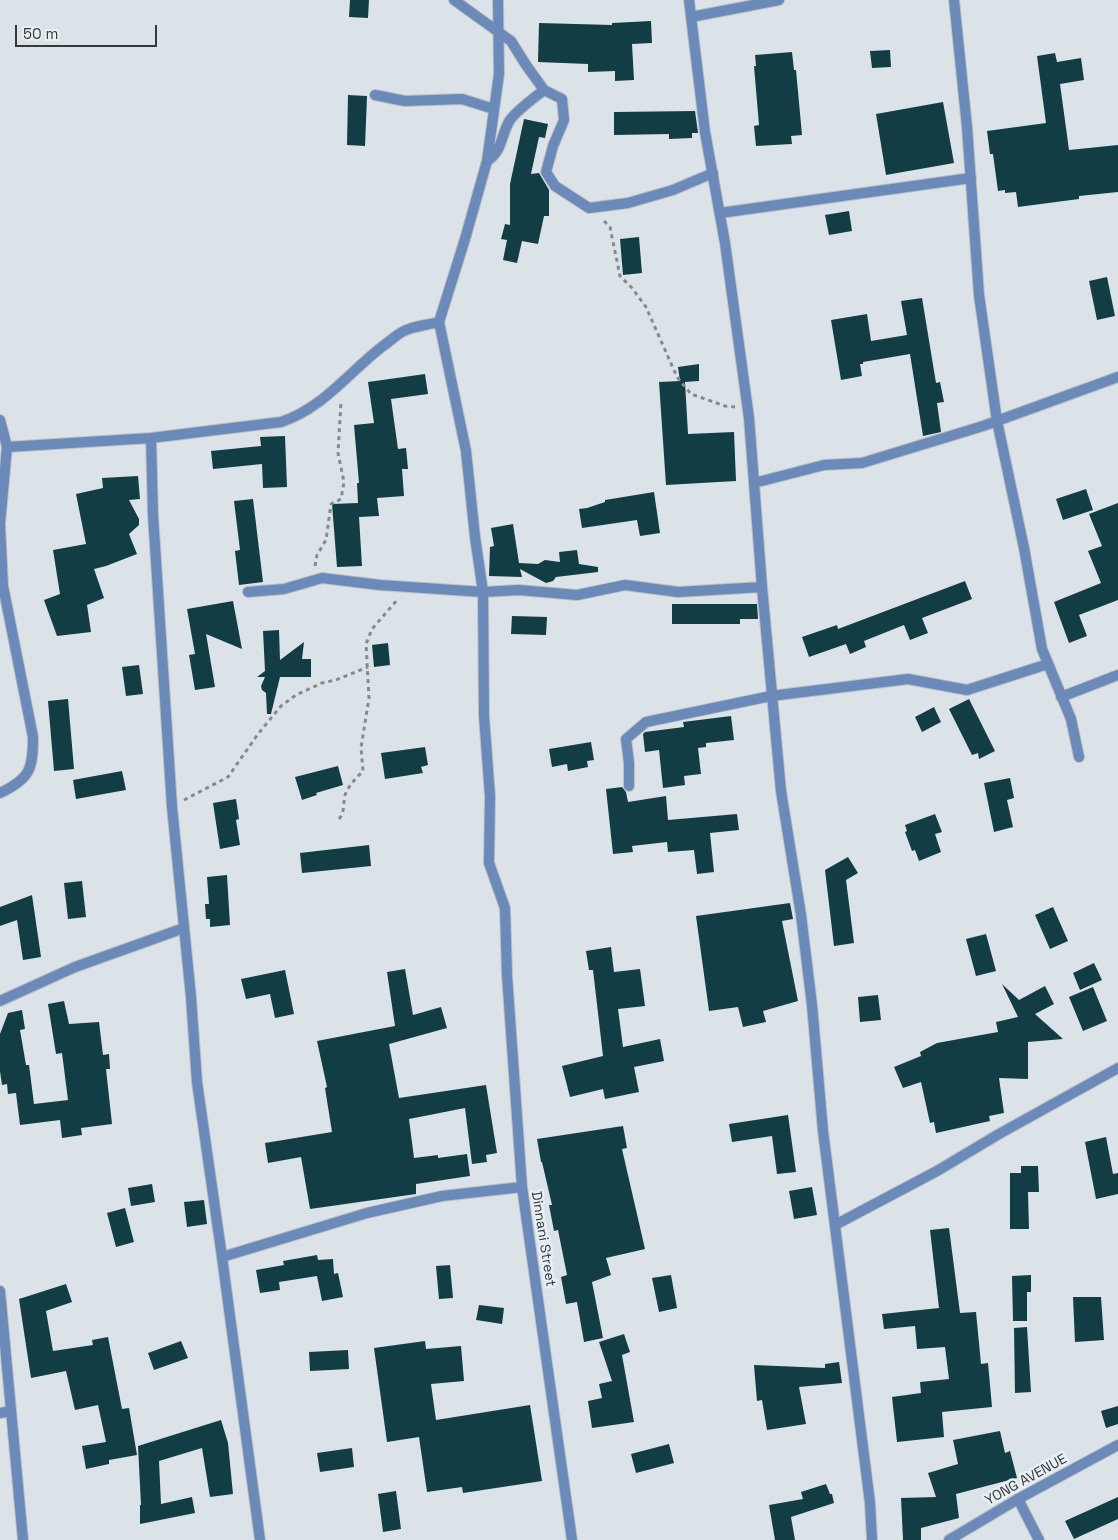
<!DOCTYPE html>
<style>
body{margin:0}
#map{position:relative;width:1118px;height:1540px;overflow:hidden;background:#dce3e8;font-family:"Space Grotesk",sans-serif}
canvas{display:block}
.scale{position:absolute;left:15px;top:25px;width:142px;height:22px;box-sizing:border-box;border:2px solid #353839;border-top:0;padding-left:6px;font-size:15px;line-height:18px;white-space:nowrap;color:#353839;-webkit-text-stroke:4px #e9f0f5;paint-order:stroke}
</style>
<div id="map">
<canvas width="1118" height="1540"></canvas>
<div class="scale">50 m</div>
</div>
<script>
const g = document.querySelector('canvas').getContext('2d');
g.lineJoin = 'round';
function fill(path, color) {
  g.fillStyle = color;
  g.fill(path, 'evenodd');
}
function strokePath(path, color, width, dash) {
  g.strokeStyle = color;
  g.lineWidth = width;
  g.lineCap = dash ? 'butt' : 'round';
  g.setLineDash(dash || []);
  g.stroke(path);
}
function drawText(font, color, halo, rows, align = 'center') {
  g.font = font + ' "Space Grotesk",sans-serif';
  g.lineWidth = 5;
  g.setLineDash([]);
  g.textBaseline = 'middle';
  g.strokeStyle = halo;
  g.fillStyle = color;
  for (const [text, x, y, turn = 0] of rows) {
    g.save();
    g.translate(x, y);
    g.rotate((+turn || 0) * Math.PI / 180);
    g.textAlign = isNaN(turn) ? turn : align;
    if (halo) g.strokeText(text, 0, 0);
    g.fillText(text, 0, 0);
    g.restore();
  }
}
fill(new Path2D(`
 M350,0h19l-1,18 -19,-1z
 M651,21l1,22 -20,1 2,36 -19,1v-10l-27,1v-8l-50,-2 1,-39 73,2v-2z
 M890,50l1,17 -19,1 -2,-17z
 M792,52l2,18h2l6,65 -11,1 1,8 -36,2 -2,-20 5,-1 -5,-59h2l-1,-11z
 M1055,53l2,9 24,-4 3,22 -24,4 9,66 49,-5v47l-39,4v3l-61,8 -2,-15 -11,1v-3l-7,1 -5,-37h-3l-3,-23 59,-8 -9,-67z
 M348,95l19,1 -2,50 -18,-1z
 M943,102l11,61 -68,12 -10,-61z
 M695,111l3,22h-6v5l-23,1v-5l-55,1v-23z
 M524,119l24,5 -3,14 -6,-1 -8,37 8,-1 10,17v26h-5l-6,28 -16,-3 -5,22 -14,-3 4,-20 -6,-1 4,-15 5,1v-41z
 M849,211l3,20 -23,4 -4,-20z
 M639,237l3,36 -19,2 -3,-36z
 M1107,277l8,39 -18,4 -8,-39z
 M922,298l14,85 4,-1 4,20 -7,1 4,29 -18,4 -13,-82 -47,8v2h-3l2,12 -21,4 -10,-60 36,-6 4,27 36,-6 -6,-34z
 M699,364v17l-14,1 3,52 46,-2 2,49 -70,4 -7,-103 21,-1 -2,-14z
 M425,374l3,20 -37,5 7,50 8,-1 2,21h-6l2,27 -27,2 2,18 -20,1 3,49 -25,1 -5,-63 26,-1 -1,-20h2l-5,-58 20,-2 -6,-41z
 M285,436l2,51 -24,1 -1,-24 -49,5 -2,-18 50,-5 -1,-9z
 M138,476l2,23 -11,1 10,19v6l-10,9 8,20 -31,12 -12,3 10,29 -17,7 4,27 -34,4 -13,-36 16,-6 -7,-44 33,-6 -10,-50 27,-6 -1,-10z
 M1086,489l7,21 -30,10 -7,-21z
 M654,492l6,41 -20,3 -3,-16 -55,8 -3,-19 8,-1 18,-6v-2z
 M253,499l10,83 -24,3 -4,-34 5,-1 -6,-49z
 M1118,503v97l-39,15 8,21 -18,7 -15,-41 47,-19 -13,-32 14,-5 -13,-32z
 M513,524l6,39 19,1 7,-4 15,2 -1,-10 18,-2 2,14 19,3v5l-42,5 -3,4 -7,2 -26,-14 2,8 -33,-1 1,-29 4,-1 -3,-18z
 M965,581l7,18 -50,19 6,15 -18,7 -6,-15 -40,16 2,6 -16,7 -4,-10 -37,13 -7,-20 35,-12 1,4z
 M233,601l9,48 -36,-15 9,53 -20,3 -6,-35 6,-1 -8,-45z
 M672,604h85l1,15h-18v5h-68z
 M512,616l35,1 -1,18 -35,-1z
 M279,630l1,30 24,-18 -2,17h9v18h-31l-9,37h-4l-1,-21 -4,-3 -1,-4 4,-9h-8l8,-6 -2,-40z
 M388,643l2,22 -16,2 -2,-22z
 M139,665l4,29 -17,2 -4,-29z
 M68,699l6,70 -20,2 -6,-70z
 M969,699l26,52 -16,8 -1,-6 -6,2 -23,-46z
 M934,707l7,15 -19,10 -7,-15z
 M731,716l3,24 -28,3v4l-8,1 3,26 -17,2 1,9 -22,3 -4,-38 -14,2 -2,-18 2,-2 39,-5 -1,-5z
 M591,742l3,18 -7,1 1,6 -20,4 -1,-7 -15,3 -3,-18z
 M425,747l3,18 -7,2 2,6 -38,6 -4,-26z
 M338,766l5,19 -27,8 1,2 -15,5 -7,-23z
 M122,771l4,19 -50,9 -3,-19z
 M1010,778l4,20 -7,2 6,27 -19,5 -10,-49z
 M622,787l4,5 2,10 38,-6 2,24 69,-6 2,16 -29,3 4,39 -17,2 -3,-24 -26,2 -1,-10 -35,4 1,6 -20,2 -7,-65z
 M236,799l3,20 -3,1 4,25 -20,4 -7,-46z
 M935,814l7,18 -7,2 6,18 -22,9 -4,-11 -3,1 -7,-19 2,-1 -2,-6z
 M369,845l2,21 -69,7 -2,-20z
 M848,857l10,16 -12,7 8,63 -20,3 -9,-76z
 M227,875l3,50 -20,2v-8h-4l-1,-15h4l-2,-27z
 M82,881l4,36 -18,2 -4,-36z
 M32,895l9,62 -18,3 -6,-40 -17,6v-19z
 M790,903l3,16 -11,2 16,80 -35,10 3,11 -23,5 -5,-20 -29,4 -13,-95z
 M1053,907l15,34 -18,8 -15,-34z
 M986,934l10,37 -20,5 -10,-37z
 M611,947l3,25 26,-3 5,37 -27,3 5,38 37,-8 4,22 -30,6 5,25 -34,7 -2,-10 -33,8 -8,-31 41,-10 -10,-86h-4l-3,-19z
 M1094,963l8,17 -22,10 -7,-17z
 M405,969l8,46 28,-8 6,21 -58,16 10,54 87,-13 11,68 -11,2 1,7 -15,2 -7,-56 -56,11 5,39 24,-3v3l29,-4 3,22 -54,8v10l-106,15 -9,-52 -33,6 -3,-20 67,-11 -7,-44 2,-1 -10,-46 78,-15 -8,-54z
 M285,970l9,44 -19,4 -5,-24 -24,5 -5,-20z
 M1002,984l17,16 26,-14 9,18 -19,10 28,25 -35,3v37l-29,-1 5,35 -15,3 1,5 -54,12 -2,-11 -4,1 -9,-41 -18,6 -9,-21 27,-11 -1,-4 17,-9 61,-11 -2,-10 22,-5z
 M1093,987l14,34 -24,10 -14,-34z
 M878,995l3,25 -21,2 -2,-25z
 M64,1001l5,23 30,-2 4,33 6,-1 1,15h-4l6,55 -31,4 1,7 -20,3 -2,-18 -40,5 -4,-32 -8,1 -1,-10 -5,1 -2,-14v-37l8,-21 14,-3 3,19 -5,1 6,35h3l5,39 34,-4 -6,-47 -6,1 -8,-50z
 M788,1115l8,57 -19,2 -5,-38 -40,6 -3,-18z
 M623,1126l4,22 -5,1 23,100 -39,9 5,17 -19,7 11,56 -19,4 -7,-40 -11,2 -5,-27 6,-2 -9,-45 -4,1 -5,-26h3l-10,-43h-1l-4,-23z
 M1106,1137l7,37 5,-1v21l-22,5 -11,-57z
 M1021,1166h17l1,26h-11l1,37h-19v-56h11z
 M152,1184l3,18 -24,4 -3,-18z
 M812,1187l5,28 -23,4 -5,-28z
 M204,1200l3,24 -20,3 -3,-25z
 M125,1208l9,34 -18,5 -9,-34z
 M949,1228l11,85 16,-1 5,52 7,-1 4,44 -50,5 2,25 -47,5 -5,-45 29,-4 -1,-11 29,-3 -4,-32 -28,2 -2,-23 -31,3 -2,-15 57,-6 -9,-78z
 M317,1255l1,5 15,-1 1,15 4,-1 5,24 -21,4 -5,-25 -38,6 1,8 -20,3 -4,-23 28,-5 -1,-4z
 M450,1265l3,33 -14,1 -3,-33z
 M671,1275l6,33 -18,4 -7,-34z
 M1031,1275v17h-4v29h-14l-1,-45z
 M66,1284l6,18 -26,9 7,40 40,-6 -1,-5 16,-3 14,72 7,-1 8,47 -28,5v4l-23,5 -4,-23 24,-4 -8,-37 -23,5 -9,-39 -35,7 -12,-79z
 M1073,1297h28l3,43 -29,2z
 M479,1305l25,3 -2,16 -26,-4z
 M1027,1327l4,65 -16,1 -1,-65z
 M624,1334l6,18 -8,3 12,67 -42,6 -4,-27 14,-3 -3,-14 13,-3 -13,-39z
 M181,1341l7,17 -34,12 -6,-17z
 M425,1341l1,8 35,-3 3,35 -33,3 5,36 94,-15 12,76 -79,12 -1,-6 -35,5 -8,-55 -32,5 -13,-94z
 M348,1350l1,19 -39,2 -1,-19z
 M839,1362l3,21 -43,4 7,37 -39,6 -5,-30 -5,1 -3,-36 71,3v-4z
 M1118,1406v18l-12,4 -5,-17z
 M221,1420l7,23 5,51 -23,3 -8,-49 -43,13 2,43 31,-7 3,16 -55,11v-19h1l-3,-59z
 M1000,1431l5,22 5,-2 7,27 -61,16 3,24 -38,10v12h-18l-2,-42 35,-1 -8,-24 30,-9 -5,-24z
 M669,1444l5,19 -38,10 -5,-19z
 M352,1448l2,19 -34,5 -3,-19z
 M826,1484l4,10h2l2,9 -43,14 4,23h-20l-6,-35 34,-6 -2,-7z
 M396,1491l5,38 -18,3 -5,-38z
 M1118,1497v22l-44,20 -9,-18z`), '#123d45');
const minor = new Path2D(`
 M454,0l57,41 15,24 18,25 18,9 2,21 -11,26 -7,26 9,14 34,22 39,-5 45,-13 40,-17
 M498,0l1,74 -12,87 -22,78 -26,83 27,129 9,86 8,55 1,124 6,80 -1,67 16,45 2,67 15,212
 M689,0l16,132 20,111 24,175 13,169 19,204 20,124 11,90 11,126 47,372 2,37
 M954,0l13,127 12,168 18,126 27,127 18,101 29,70 8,38
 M691,17l88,-17
 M375,95l30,6 57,-2 32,10
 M487,161c16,-10 14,-27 23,-41 7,-10 24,-22 34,-30
 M720,213l251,-35
 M0,420l7,27 -7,77 3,62 30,151c0,32 -3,42 -33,56
 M151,438l130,-16c41,-13 68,-50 102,-76 6,-4 12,-10 19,-14 10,-6 26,-7 37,-10
 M7,447l144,-9 2,77 19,292 19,190 6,85 25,175 38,283
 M754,483l70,-18 38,-2 121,-37 135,-49
 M248,592l36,-3 38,-11 58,7 103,7 36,-2 58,5 48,-10 53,7 84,-5
 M1061,697l57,-22
 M629,786v-23l-3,-24 20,-17 125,-26 137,-17 59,11 81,-26
 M0,1001l75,-34 109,-39
 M835,1225l102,-54 62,-37 119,-66
 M222,1257l145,-44 75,-17 80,-9 50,353
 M0,1291l23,249
 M0,1413l10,-2
 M1018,1499l21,41`);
const tertiary = new Path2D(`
 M949,1540l69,-41 100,-54`);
strokePath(minor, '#bbc1c5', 12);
strokePath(tertiary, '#bbc1c5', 12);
strokePath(new Path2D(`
 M604,221l6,6 10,49 12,12 14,19 31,70 14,17 34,12 10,1
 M315,566l2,-11 9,-15 5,-36 10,-5 3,-17 -6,-29 3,-52
 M184,800l44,-23 30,-43 23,-28 15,-11 26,-12 14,-3 32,-13
 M339,819c6,-7 4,-16 6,-24 4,-10 11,-17 18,-24l-2,-23 8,-50 -3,-54 6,-15 26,-30`), '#858a8d', 3, [4, 4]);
strokePath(minor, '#6b89b9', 10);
strokePath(tertiary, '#6b89b9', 10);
drawText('14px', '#353839', '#e9f0f5', [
 ["Dinnani Street",543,1239,81],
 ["YONG AVENUE",1026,1480,-29]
]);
</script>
